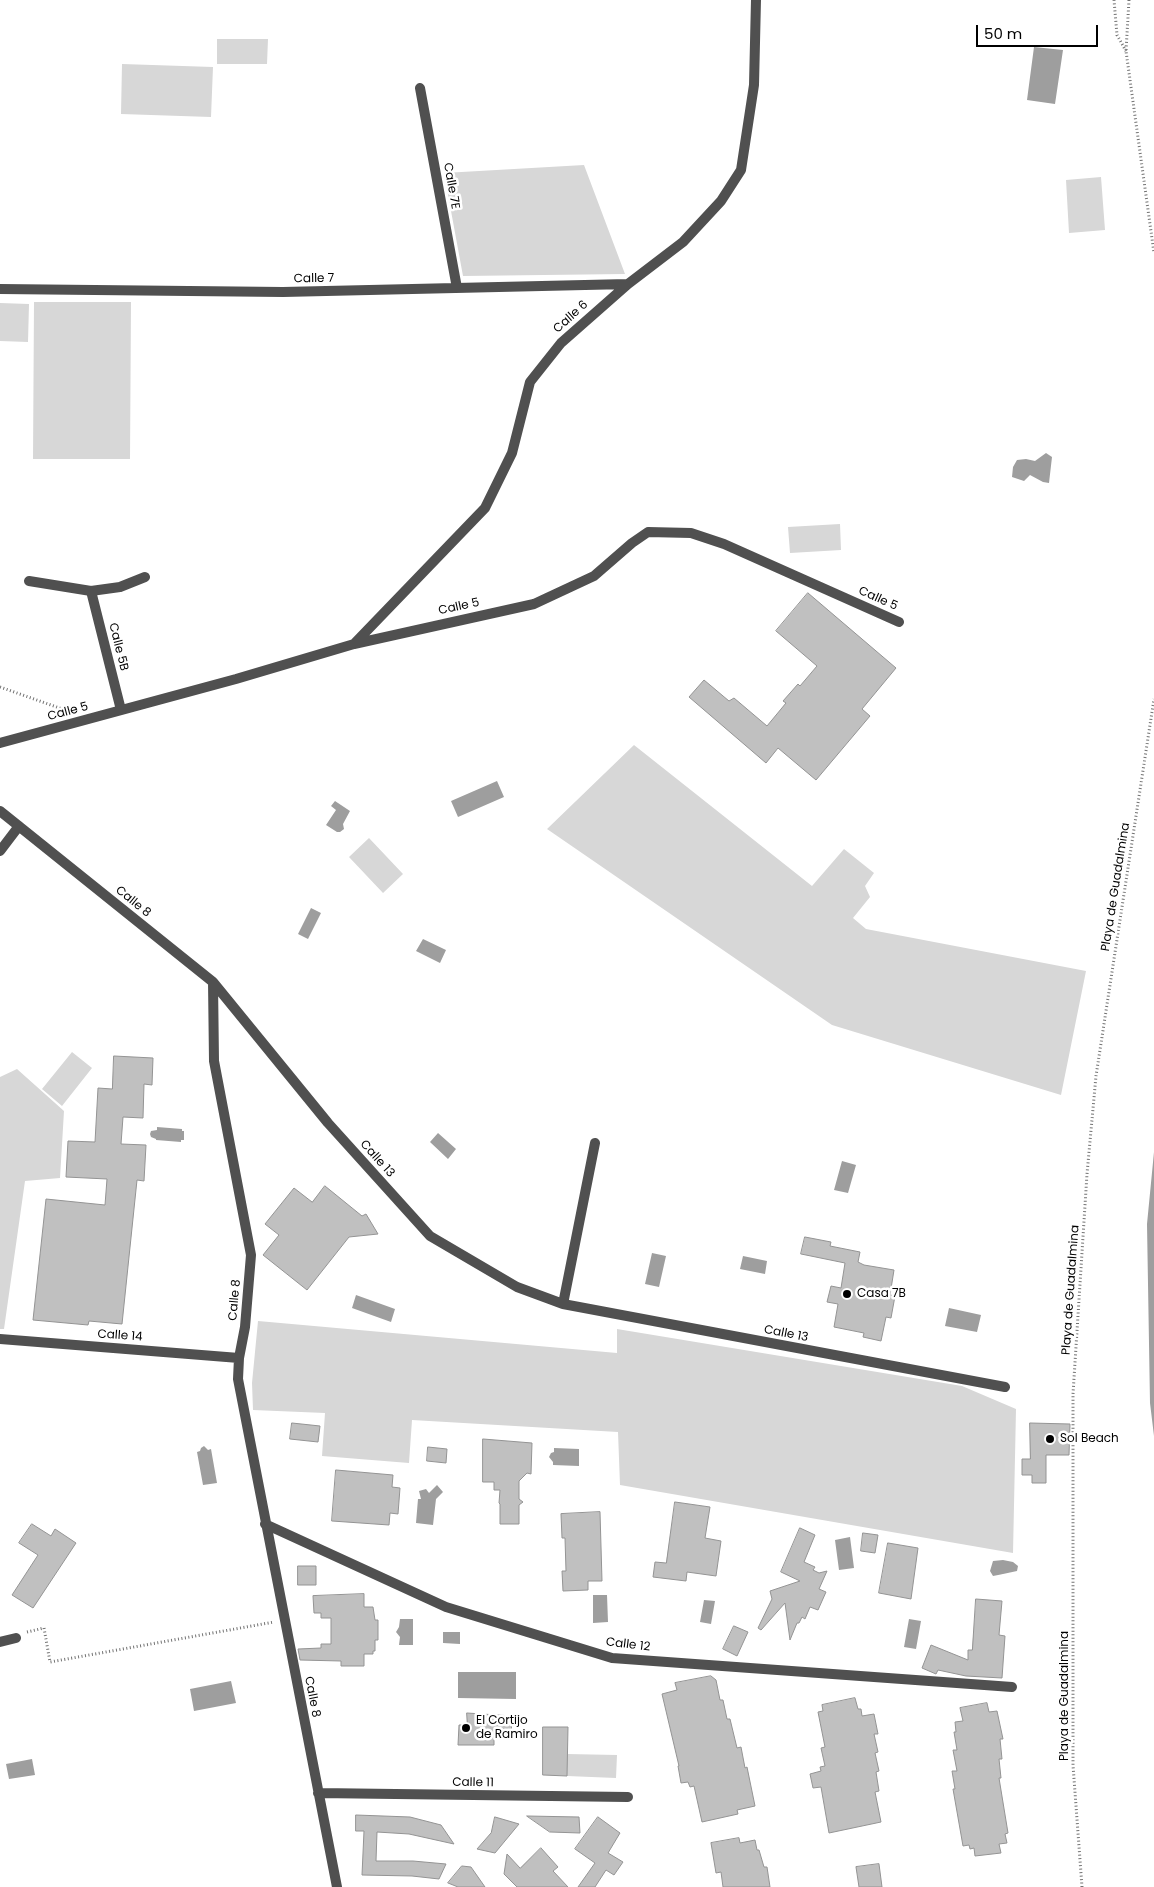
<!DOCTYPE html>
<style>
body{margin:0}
#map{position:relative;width:1154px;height:1887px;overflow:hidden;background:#fff;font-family:Poppins,sans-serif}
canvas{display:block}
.scale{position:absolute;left:976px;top:25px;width:122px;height:22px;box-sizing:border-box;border:2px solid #000;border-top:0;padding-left:6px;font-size:15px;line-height:18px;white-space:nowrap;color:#000;-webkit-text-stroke:4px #fff;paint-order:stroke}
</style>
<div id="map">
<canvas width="1154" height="1887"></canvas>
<div class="scale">50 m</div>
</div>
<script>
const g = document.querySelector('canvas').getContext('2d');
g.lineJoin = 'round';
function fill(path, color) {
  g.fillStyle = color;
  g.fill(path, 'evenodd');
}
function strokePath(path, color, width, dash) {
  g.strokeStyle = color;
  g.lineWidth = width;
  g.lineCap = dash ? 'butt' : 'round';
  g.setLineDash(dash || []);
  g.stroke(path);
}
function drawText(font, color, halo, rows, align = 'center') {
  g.font = font + ' Poppins,sans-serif';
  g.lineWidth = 5;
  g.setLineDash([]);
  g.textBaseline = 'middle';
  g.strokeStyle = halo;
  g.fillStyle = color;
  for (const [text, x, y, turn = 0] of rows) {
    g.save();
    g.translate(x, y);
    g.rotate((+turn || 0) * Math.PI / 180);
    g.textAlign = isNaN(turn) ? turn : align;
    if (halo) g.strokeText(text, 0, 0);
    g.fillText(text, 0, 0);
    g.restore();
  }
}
fill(new Path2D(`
 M217,39h51l-1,25h-50z
 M122,64l91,3 -2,50 -90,-3z
 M584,165l41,109 -162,2 -19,-103z
 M1101,177l4,53 -36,3 -3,-53z
 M34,302h97l-1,157h-97z
 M0,303l29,1 -1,38 -28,-1z
 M840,524l1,26 -51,3 -2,-26z
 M634,745l178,141 32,-37 30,24 -9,13 5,11 -17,21 13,11 220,42 -25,124 -229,-70 -285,-196z
 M369,838l34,36 -20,19 -34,-36z
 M72,1052l20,16 -30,38 -20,-17z
 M17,1069l47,42 -4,67 -35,3 -21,148h-4v-252z
 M258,1321l359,32v-24l345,57 54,23 -3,144 -393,-68 -2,-53 -206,-12 -3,43 -87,-7 3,-43 -72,-3 -1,-27z
 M567,1754l50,1 -1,23 -49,-2z`), '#d7d7d7');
fill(new Path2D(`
 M1034,47l29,3 -8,54 -28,-4z
 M1046,453l6,4 -3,26 -6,-1 -13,-7 -6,6 -12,-4 1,-10 4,-7 9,-1 9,2z
 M497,781l7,16 -46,20 -7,-16z
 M335,801l15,10 -7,13 1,5 -4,3h-3l-11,-7 10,-15 -5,-4z
 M311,908l10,5 -13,26 -10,-5z
 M423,939l23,11 -6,13 -24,-12z
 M157,1127l25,2v2h2v9h-3v2l-25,-2v-1l-5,-2 -1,-3 1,-3 6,-1z
 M438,1133l18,16 -8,10 -18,-17z
 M1154,1152v284l-4,-33 -3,-179z
 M842,1161l14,4 -8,28 -14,-3z
 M652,1253l14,3 -7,31 -14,-3z
 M743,1256l24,5 -2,13 -25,-5z
 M356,1295l39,14 -4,13 -39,-14z
 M949,1308l32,7 -4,17 -32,-6z
 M204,1446l4,4 3,-1 6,34 -14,2 -6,-33 3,-1 1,-3z
 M554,1448l25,1v17l-26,-1v-3l-4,-5 2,-4 3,-1z
 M437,1485l6,7 -7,7 -3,26 -17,-2 2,-24h3l-2,-8 7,-2 3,4z
 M850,1537l4,31 -15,2 -4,-30z
 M1003,1560l10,2 5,4 -1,5c-8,2 -15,3 -24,5l-3,-5 3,-10z
 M593,1595h14l1,27 -15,1z
 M704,1600l11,1 -4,23 -11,-2z
 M400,1619h13v26h-14l1,-8 -4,-5 3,-5z
 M909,1619l12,2 -5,28 -12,-2z
 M443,1632h17v12l-17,-1z
 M458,1672h58v27l-58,-1z
 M231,1681l5,22 -42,8 -4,-22z
 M32,1759l3,16 -26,4 -3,-15z`), '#9e9e9e');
const building = new Path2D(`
 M808,593l88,75 -34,41 8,7 -54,64 -38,-32 -12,15 -77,-66 15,-17 25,21 5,-3 33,28 19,-23 -3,-2 15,-17 2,2 17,-20 -41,-35z
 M114,1056l39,2 -1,27 -8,-1 -1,34 -20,-1 -2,27 25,1 -2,36 -7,-1 -15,144 -33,-3 -1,4 -55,-5 13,-121 59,6 2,-26 -41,-2 2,-36 27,1 3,-54 14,1z
 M325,1186l37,30 4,-2 12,20 -29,3 -42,53 -44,-35 16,-20 -14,-11 29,-36 18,14z
 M805,1237l26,5 -1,4 30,6 -2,10 6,3 30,5 -4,25 5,1 -4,22 -5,-1 -5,24 -18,-4 1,-4 -30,-6 4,-23 -11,-2 4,-16 10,2 4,-25 -44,-9z
 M292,1423l28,3 -2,16 -28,-3z
 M1030,1423l40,1 -1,31h-23v28h-14v-8h-10v-16h8z
 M483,1439l49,4 -1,31 -4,-1 -8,8v18l4,3 -4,3v19h-19v-20l-1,-1 1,-13h-6v-8h-11z
 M428,1447l19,2 -1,14 -19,-2z
 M336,1470l57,5 -1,12 8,1 -2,26 -8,-1 -1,12 -57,-4z
 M675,1502l35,5 -5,31 16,3 -5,35 -29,-4 -1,9 -33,-4 2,-15 11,1z
 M600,1512l2,69h-14v9l-25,1 -1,-20h4l-1,-33h-3l-1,-24z
 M32,1524l19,12 4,-7 21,14 -43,65 -21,-13 26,-40 -19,-12z
 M800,1528l15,7 -11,27 11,5 -2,3 6,3 8,-2 -8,18 7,3 -8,18 -8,-3 -5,12 -3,-2 -3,6h-2l-7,17 -5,-37 -24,27 -3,-2 14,-29 -2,-8 30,-10 -19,-9z
 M863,1533l15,2 -3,18 -14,-2z
 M888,1543l30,5 -7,51 -32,-6z
 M298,1566h18v19h-18z
 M364,1594v13h9l2,13h3v20h-3v11h-2v3h-9v12h-23v-5l-41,-1 -2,-11 23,-1v-4h10v-26h-10v-5h-7l-1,-17z
 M976,1599l26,2 -3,34 6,1 -3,42 -36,-2 -28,-6 -2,4 -14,-6 9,-23 37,15v-10h4z
 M734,1626l14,6 -11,24 -14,-7z
 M711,1676l5,4 4,20h3l4,19h3l7,29 4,-1 4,21 2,-1 8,39 -18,4 1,4 -36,8 -8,-36 -4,1 -2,-5 -7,1 -3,-17h1l-17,-72 15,-4 -2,-7z
 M855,1698l3,11h3l1,7 12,-2 4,20h-4l4,18 -3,1 4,18 -3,1 3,19 -4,1 6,30 -52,11 -8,-46 -8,1 -3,-14 11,-3 -1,-4 5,-1 -4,-18 4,-1 -7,-35 5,-1 -1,-6z
 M987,1703l2,9 8,-1 6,28h-3l2,20h-3l2,19h-2l9,55 -3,1 2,9 -8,1 2,9 -26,3 -1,-8 -4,1 -1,-4 -6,1 -10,-57h2l-3,-18h5l-4,-21h4l-3,-18h2l-1,-10 8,-1 -3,-13z
 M467,1713l45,3 -1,22 -17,1v6h-36l1,-20h8z
 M543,1727h25l-1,49 -24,-1z
 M356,1815l54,2 31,8 13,19 -45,-10 -32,-2 -1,29h37l33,3 -7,15 -27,-3 -50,-1 2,-44h-8z
 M527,1816l52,1 1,16 -30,-1z
 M495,1817l24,7 -24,29 -18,-4 14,-16z
 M598,1817l22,16 -12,20 15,9 -9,13 -8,-5 -11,17h-17l17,-24 -20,-14z
 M739,1838l1,5 15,-3 2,10h2l5,17h3l3,20h-47l-2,-15 -5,1 -5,-30z
 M541,1848l17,19 -5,4 15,16h-51l-13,-13 3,-20 13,14z
 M879,1864l3,23h-23l-3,-20z
 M462,1866l9,1 14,20h-27l-10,-4z`);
fill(building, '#c0c0c0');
strokePath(building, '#949494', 1);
strokePath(new Path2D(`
 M1114,0l3,35 9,16
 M1129,0l-3,51 28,202
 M0,687l68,24
 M27,1632l17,-4 6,34 224,-40
 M1082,1887l-9,-122v-371l14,-220 9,-98 58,-377`), '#727272', 3, [1, 2.5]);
strokePath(new Path2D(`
 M420,88l37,200
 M0,289l283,3 345,-8
 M29,581l62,10
 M354,644l131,-136 27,-55 18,-71 31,-39 67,-59 55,-42 38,-41 20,-31 13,-85 2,-85
 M121,710l-30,-119 29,-4 25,-10
 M0,743l236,-64 118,-35 180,-40 60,-28 38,-33 16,-11 43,1 33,11 175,78
 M0,811l213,171 1,79 37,194 -6,72 -6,31 -1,21 99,508
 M0,851l19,-25
 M213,982l115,141 102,113 87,51 46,17 32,-161
 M563,1304l442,83
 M0,1339l239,19
 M265,1524l181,83 166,51 400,29
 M0,1642l16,-4
 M318,1793l310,4`), '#505050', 10);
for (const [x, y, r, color] of [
 [847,1294,5,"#000"],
 [1050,1439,5,"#000"],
 [466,1728,5,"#000"]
]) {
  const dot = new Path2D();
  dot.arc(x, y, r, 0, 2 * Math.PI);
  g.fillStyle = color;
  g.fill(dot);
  strokePath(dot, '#fff', 2);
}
drawText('12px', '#000', '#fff', [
 ["Calle 7E",451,186,80],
 ["Calle 7",314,279,-1],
 ["Calle 6",571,317,-42],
 ["Calle 5",878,599,24],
 ["Calle 5",459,607,-12],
 ["Calle 5B",118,647,76],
 ["Calle 5",68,712,-15],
 ["Playa de Guadalmina",1116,887,-81],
 ["Calle 8",133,902,39],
 ["Calle 13",377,1159,48],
 ["Playa de Guadalmina",1071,1290,-86],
 ["Calle 8",235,1300,-85],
 ["Calle 13",786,1334,11],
 ["Calle 14",120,1336,4],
 ["Calle 12",628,1645,7],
 ["Playa de Guadalmina",1065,1696,-90],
 ["Calle 8",312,1697,79],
 ["Calle 11",473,1783,1]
]);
drawText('12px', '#000', '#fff', [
 ["Casa 7B",857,1294],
 ["Sol Beach",1060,1439],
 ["El Cortijo",476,1721],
 ["de Ramiro",476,1735]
], 'left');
</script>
